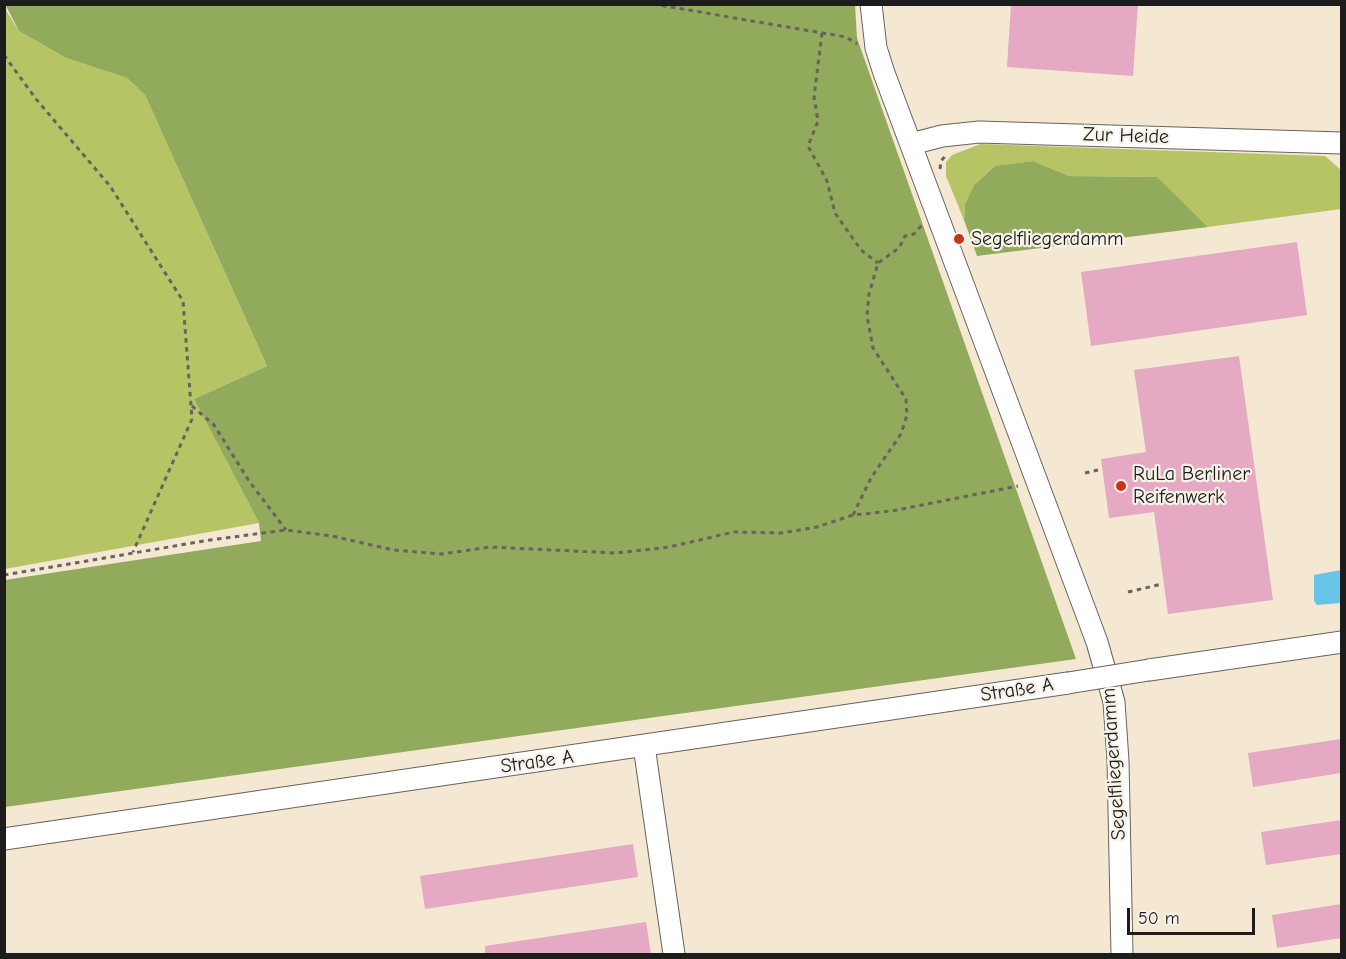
<!DOCTYPE html>
<meta charset="utf-8">
<style>
body{margin:0}
#map{position:relative;width:1346px;height:959px;overflow:hidden;background:#f4e8d3;font-family:"Comic Neue",sans-serif}
canvas{display:block}
.frame{position:absolute;inset:0;border:6px solid #1c1c1c;pointer-events:none}
.scale{position:absolute;left:1127px;top:908px;width:128px;height:27px;box-sizing:border-box;border:3px solid #1c1c1c;border-top:0;padding-left:8px;font-size:18px;line-height:21px;white-space:nowrap;color:#1c1c1c;-webkit-text-stroke:4px #f7f3e8;paint-order:stroke}
</style>
<div id="map">
<canvas width="1346" height="959"></canvas>
<div class="frame"></div>
<div class="scale">50 m</div>
</div>
<script>
const g = document.querySelector('canvas').getContext('2d');
g.lineJoin = 'round';
function fill(path, color) {
  g.fillStyle = color;
  g.fill(path, 'evenodd');
}
function strokePath(path, color, width, dash) {
  g.strokeStyle = color;
  g.lineWidth = width;
  g.lineCap = dash ? 'butt' : 'round';
  g.setLineDash(dash || []);
  g.stroke(path);
}
function drawText(font, color, halo, rows, align = 'center') {
  g.font = font + ' "Comic Neue",sans-serif';
  g.lineWidth = 4.5;
  g.setLineDash([]);
  g.textBaseline = 'middle';
  g.strokeStyle = halo;
  g.fillStyle = color;
  for (const [text, x, y, turn = 0] of rows) {
    g.save();
    g.translate(x, y);
    g.rotate((+turn || 0) * Math.PI / 180);
    g.textAlign = isNaN(turn) ? turn : align;
    if (halo) g.strokeText(text, 0, 0);
    g.fillText(text, 0, 0);
    g.restore();
  }
}
fill(new Path2D(`
 M4,7l15,24 47,27 61,20 18,17 122,271 -73,33 65,124 -254,46z
 M981,144l344,12 16,14v39l-133,18 -52,-50 -87,-1 -36,-15 -38,5 -21,19 -9,19 -1,16 -18,-44v-14l6,-7z`), '#b7c466');
fill(new Path2D(`
 M5,4l850,1 2,33 219,621 -1071,148v-227l256,-39 -2,-18 -65,-124 73,-33 -122,-271 -18,-17 -61,-20 -47,-27z
 M1033,161l36,15 88,1 51,50 -231,29 -13,-36 1,-16 9,-19 21,-19z`), '#91aa5b');
fill(new Path2D(`
 M1341,570v33l-24,2 -3,-4v-26z`), '#68c4e6');
fill(new Path2D(`
 M1011,4h127l-5,72 -126,-9z
 M1297,242l10,73 -216,31 -10,-74z
 M1239,356l34,244 -105,14 -14,-102 -45,6 -8,-59 45,-7 -12,-82z
 M1341,739v34l-88,14 -5,-34z
 M1341,820v34l-75,11 -5,-33z
 M633,844l5,33 -213,32 -5,-33z
 M1341,904v34l-64,10 -5,-33z
 M646,922l5,32h-166v-8z`), '#e5a9c4');
const minor = new Path2D(`
 M871,4l5,44 8,25 213,569 17,60 4,59 4,193
 M911,144l31,-8 37,-4 363,11
 M1149,670l193,-28
 M644,746l30,208
 M4,839l1064,-156`);
strokePath(minor, '#68635c', 23);
strokePath(new Path2D(`
 M653,4l193,33 11,7
 M822,33l-8,64 4,24 -10,25 19,35 8,32 26,37 17,13
 M4,55l32,44 74,87 73,115 9,118 -59,133
 M940,169l1,-8 6,-7
 M192,406l22,19 35,56 37,49
 M1085,473l13,-3
 M853,515l18,-37 30,-44 6,-19 -1,-16 -33,-51 -6,-32 2,-22 9,-31 21,-15 6,-12 9,-2 8,-9
 M4,575l206,-35 76,-10 46,6 61,14 49,4 48,-7 126,6 53,-6 65,-15 48,1 35,-6 36,-12 39,-4 126,-25
 M1128,592l34,-8`), '#68635c', 3, [4.5, 4.5]);
strokePath(minor, '#fff', 21);
const minorBridge = new Path2D(`
 M1068,683l81,-13`);
strokePath(minorBridge, '#68635c', 23, []);
strokePath(minorBridge, '#fff', 21);
for (const [x, y, r, color] of [
 [959,239,6,"#c8321e"],
 [1121,486,6,"#c8321e"]
]) {
  const dot = new Path2D();
  dot.arc(x, y, r, 0, 2 * Math.PI);
  g.fillStyle = color;
  g.fill(dot);
  strokePath(dot, '#f7f3e8', 2);
}
drawText('20px', '#1c1c1c', '#f7f3e8', [
 ["Zur Heide",1126,136,2],
 ["Straße A",1017,690,-9],
 ["Straße A",537,762,-8],
 ["Segelfliegerdamm",1114,764,-94]
]);
drawText('20px', '#1c1c1c', '#f7f3e8', [
 ["Segelfliegerdamm",971,239],
 ["RuLa Berliner",1133,474],
 ["Reifenwerk",1133,497]
], 'left');
</script>
